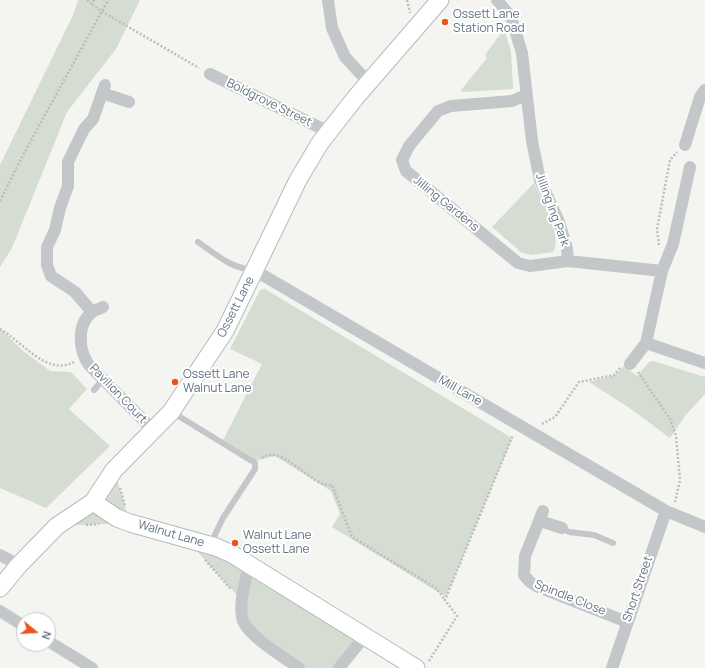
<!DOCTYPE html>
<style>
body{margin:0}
#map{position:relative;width:705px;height:668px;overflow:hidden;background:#f4f5f0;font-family:Manrope,sans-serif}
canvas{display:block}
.north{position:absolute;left:16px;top:612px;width:40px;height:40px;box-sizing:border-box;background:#fff;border:1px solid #c0c7cd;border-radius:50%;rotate:108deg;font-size:11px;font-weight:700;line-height:16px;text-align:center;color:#627382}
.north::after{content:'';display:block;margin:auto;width:14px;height:18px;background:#e9551c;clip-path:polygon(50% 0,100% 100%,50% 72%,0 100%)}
</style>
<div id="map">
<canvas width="705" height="668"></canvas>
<div class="north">N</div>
</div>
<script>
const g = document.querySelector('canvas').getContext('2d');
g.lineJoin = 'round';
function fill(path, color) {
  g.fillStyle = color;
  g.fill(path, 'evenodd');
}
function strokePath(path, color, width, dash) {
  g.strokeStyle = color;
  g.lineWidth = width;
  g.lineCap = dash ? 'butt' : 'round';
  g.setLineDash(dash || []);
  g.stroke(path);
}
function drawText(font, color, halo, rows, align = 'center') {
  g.font = font + ' Manrope,sans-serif';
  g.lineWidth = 4;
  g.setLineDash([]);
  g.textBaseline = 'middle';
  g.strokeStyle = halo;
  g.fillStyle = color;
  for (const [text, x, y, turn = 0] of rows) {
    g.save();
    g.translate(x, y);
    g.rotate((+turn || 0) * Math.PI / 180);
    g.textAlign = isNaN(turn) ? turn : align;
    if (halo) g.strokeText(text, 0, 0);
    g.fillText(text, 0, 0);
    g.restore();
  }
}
fill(new Path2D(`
 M78,0h62l-24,49 -49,63 -55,136 -12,19v-102l74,-152z
 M504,29l7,22 2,38 -49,3 -3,-2 26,-32 -2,-3z
 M534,183c6,15 30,54 19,69l-21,3 -10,-2 -30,-26z
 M265,289l247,149 -66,159 -114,-70 8,-13 -9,-23 -56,-35 -20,5 -33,-19 40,-78 -32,-15 30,-59z
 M0,328l22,22 28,21 21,1 16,17 -18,20 41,37 -64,62 -46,-20z
 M653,361l52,16v17l-20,22 -15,22 -39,-29 -42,-27 26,-7 9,-9 13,10 12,-14z
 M114,470l16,53 -73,3z
 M186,539l30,8 149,89 -26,32h-40l-46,-33 -11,-34z`), '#d5dcd1');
const secondary = new Path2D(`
 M93,502l24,16 13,5 86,24 16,7 184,114
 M0,588l19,-23 38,-39 36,-24 21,-32 57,-58 54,-81 73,-151 22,-37 36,-46 84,-97`);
strokePath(secondary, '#b6babe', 19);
strokePath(new Path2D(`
 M87,0l6,5
 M94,0l-1,5 8,6 98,57
 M407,0l3,13
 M0,201l22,-44 86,-157
 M659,245l-2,-16 13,-69 7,-8
 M0,329c22,12 47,48 74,33
 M638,372l32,47 6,17 4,44 -5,22
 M542,424l13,-7 24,-35 35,-7 6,-7
 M262,458c16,-14 44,20 61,26 2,1 6,1 9,1l20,52 84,51 9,12
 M120,488l5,18
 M86,525l13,-1
 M205,560l26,29
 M429,661l28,-45 -12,-16 68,-165`), '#bbbdbf', 2.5, [2, 2]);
strokePath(new Path2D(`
 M198,242c19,13 31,25 54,28
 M94,390l9,-11
 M172,412l83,51v6l-32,49 -13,27
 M562,528l7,4 25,3 19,8`), '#c4c7ca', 6);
strokePath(new Path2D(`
 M328,0l4,28 13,29 24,26
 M497,0l14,17 11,36 10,88 8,39 19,42 8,27 1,12 94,10 -16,72 59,20
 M210,74l119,58
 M102,93l27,9
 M526,95l-14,6 -61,5 -13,5 -29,35 -7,14 4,11 112,92 12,3 38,-5
 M685,145l15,-48 5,-7
 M254,270l412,241 39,16
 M662,271l11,-27 17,-77
 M103,307c-3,2 -9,3 -11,5 -16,13 -13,39 -3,53l64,65
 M92,312l-17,-20 -24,-16 -4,-11v-18l8,-17 5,-22 8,-22v-24l16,-33 9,-10 12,-34
 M630,364l16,-21
 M543,511l-18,45 -1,19 6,7 8,5 89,35
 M540,521l22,7
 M0,555l19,10
 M249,564c-3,17 -10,36 -7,53 2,17 43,41 57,51
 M0,611l24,15
 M48,641l44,27
 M339,668l26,-32
 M612,668l54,-157`), '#c4c7ca', 12);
strokePath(secondary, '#fff', 17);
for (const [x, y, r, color] of [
 [445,22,4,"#e9551c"],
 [175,382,4,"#e9551c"],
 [235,543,4,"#e9551c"]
]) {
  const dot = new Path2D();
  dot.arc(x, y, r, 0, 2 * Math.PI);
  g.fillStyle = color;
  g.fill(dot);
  strokePath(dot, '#fff', 1.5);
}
drawText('12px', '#627382', '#fff', [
 ["Ossett Lane",453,15],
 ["Station Road",453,29],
 ["Ossett Lane",183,375],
 ["Walnut Lane",183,389],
 ["Walnut Lane",243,536],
 ["Ossett Lane",243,550]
], 'left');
drawText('12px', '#627382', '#fff', [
 ["Boldgrove Street",269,103,26],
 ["Jilling Gardens",446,204,39],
 ["Jilling Ing Park",552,210,70],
 ["Ossett Lane",236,307,-63],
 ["Mill Lane",460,391,30],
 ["Pavilion Court",118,394,46],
 ["Walnut Lane",171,534,16],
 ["Short Street",638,589,-71],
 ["Spindle Close",570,598,22]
]);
</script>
